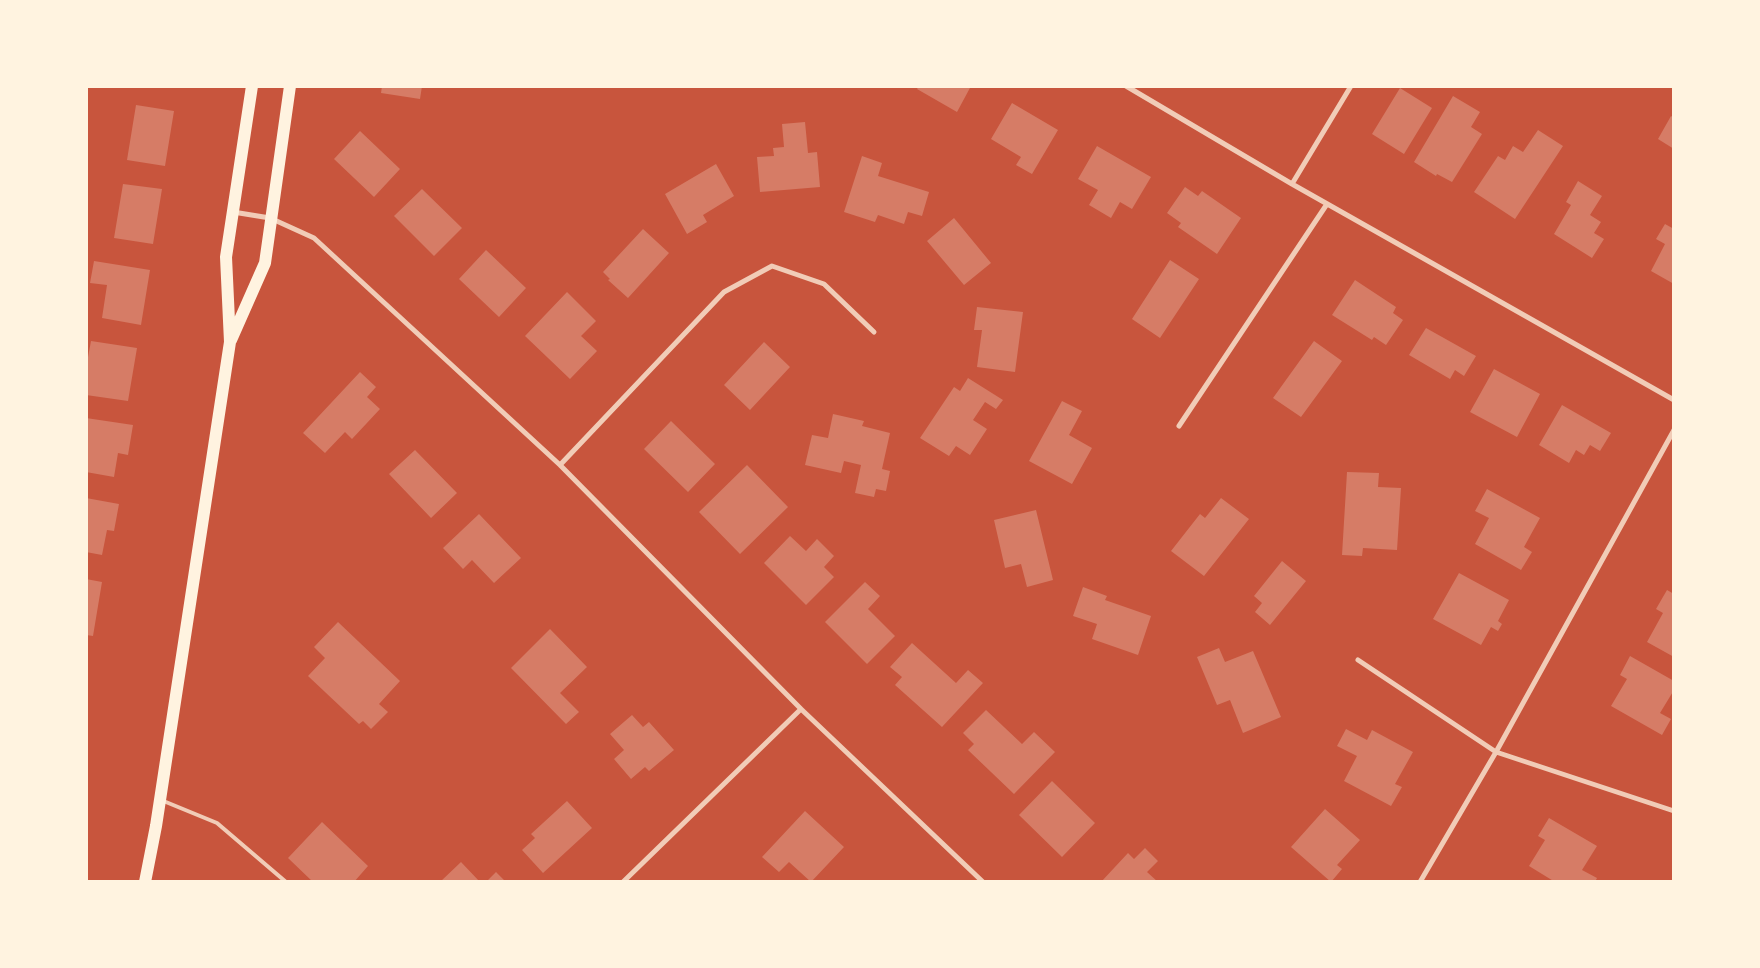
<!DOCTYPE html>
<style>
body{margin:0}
#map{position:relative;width:1760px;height:968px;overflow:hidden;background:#c8553d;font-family:Poppins,sans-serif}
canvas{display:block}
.frame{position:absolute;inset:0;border:88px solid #fff3e0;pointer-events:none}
</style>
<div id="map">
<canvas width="1760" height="968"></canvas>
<div class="frame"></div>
</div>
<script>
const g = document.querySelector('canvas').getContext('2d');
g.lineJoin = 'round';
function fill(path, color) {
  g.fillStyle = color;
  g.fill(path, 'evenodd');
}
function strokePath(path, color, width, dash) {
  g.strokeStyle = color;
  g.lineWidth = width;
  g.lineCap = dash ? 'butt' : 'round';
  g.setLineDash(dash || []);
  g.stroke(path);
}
fill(new Path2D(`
 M382,86h40l-2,13 -39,-6z
 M919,86h52l-14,26 -40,-23z
 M1400,88l32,20 -28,46 -32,-20z
 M1453,96l27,16 -9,15 11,7 -30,48 -15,-8 -1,2 -22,-14z
 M1012,103l46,27 -26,44 -16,-9 5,-8 -30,-18z
 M136,105l38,6 -9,55 -38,-6z
 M1671,116l3,2v31l-16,-10z
 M805,122l3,31 9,-1 3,35 -60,5 -3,-35 17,-1 -1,-8 11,-1 -2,-23z
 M1538,130l25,16 -48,73 -41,-27 24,-36 7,4 8,-14 10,6z
 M360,131l40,38 -26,28 -40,-38z
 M1097,146l54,31 -19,32 -12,-7 -9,16 -22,-13 9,-15 -20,-11z
 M862,156l20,7 -4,13 51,16 -7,24 -14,-4 -4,12 -26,-9 -3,7 -31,-10z
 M716,164l18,32 -31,19 4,7 -20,12 -22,-40z
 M1578,181l24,15 -12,19 11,7 -7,11 10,6 -12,19 -38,-24 17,-29 -5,-3z
 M123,184l39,5 -9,55 -39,-6z
 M1185,187l13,9 4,-5 39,27 -24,36 -39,-27 3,-4 -14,-10z
 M422,189l40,39 -28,28 -40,-40z
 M954,218l37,45 -27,22 -37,-44z
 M1665,224l9,5v55l-23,-13 14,-27 -9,-5z
 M643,229l26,24 -41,45 -20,-18 2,-1 -7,-7z
 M486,250l40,38 -27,29 -40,-38z
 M1170,260l29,19 -39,59 -28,-19z
 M94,261l56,9 -9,55 -39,-7 5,-33 -17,-2z
 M1355,280l41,27 -3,6 10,7 -17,25 -12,-8 -2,3 -40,-25z
 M567,292l29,29 -15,15 16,15 -27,28 -45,-43z
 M977,307l46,5 -8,60 -38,-5 5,-37h-8z
 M1426,328l50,28 -12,20 -9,-6 -5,9 -41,-24z
 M91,341l46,7 -9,53 -42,-6v-27z
 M1314,341l28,20 -41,56 -28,-19z
 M764,342l26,25 -40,43 -26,-25z
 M1494,369l46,25 -23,43 -47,-25z
 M360,372l16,15 -9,10 13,12 -28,30 -7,-7 -20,21 -22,-20z
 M968,378l35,22 -7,9 -11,-7 -12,18 14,9 -17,26 -14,-9 -7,10 -29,-18 34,-51 6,4z
 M1062,401l20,10 -13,24 23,13 -20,36 -43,-23z
 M1562,405l49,28 -11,18 -10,-6 -6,10 -8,-5 -7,13 -30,-18z
 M833,414l31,7 -2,5 28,7 -8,36 8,2 -4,20 -10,-2 -2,8 -19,-4 6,-28 -17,-4 -3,12 -36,-8 7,-30 16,3z
 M86,418l47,7 -5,30 -10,-2 -4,24 -28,-5z
 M671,421l44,43 -27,28 -44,-43z
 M415,450l42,43 -26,25 -42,-44z
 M747,465l41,42 -48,47 -41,-42z
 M1347,472l32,1 -1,14 23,1 -4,62 -34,-2 -1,8 -20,-1z
 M1487,489l53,29 -16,29 8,5 -11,18 -46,-26 14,-26 -14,-7z
 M86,498l33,6 -5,27 -7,-1 -5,25 -16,-3z
 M1221,498l28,21 -45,57 -33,-25 29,-37 5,4z
 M1036,510l17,70 -26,7 -6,-23 -16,4 -11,-48z
 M479,514l42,44 -27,25 -22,-23 -9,9 -20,-21z
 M790,536l16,15 11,-12 17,17 -10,11 10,10 -28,28 -42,-42z
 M1282,561l24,20 -36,44 -15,-13 7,-9 -8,-7z
 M1459,573l50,27 -11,21 4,3 -4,7 -7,-4 -10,18 -48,-26z
 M86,579l16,3 -9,54 -7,-1z
 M865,582l15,14 -12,13 27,27 -28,28 -42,-42z
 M1083,587l24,9 -2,4 46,16 -13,39 -46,-16 5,-15 -24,-8z
 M1667,590l7,4v63l-27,-15 16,-29 -7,-4z
 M338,622l62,59 -21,23 9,8 -17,17 -8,-8 -4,3 -51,-48 17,-18 -11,-11z
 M550,629l37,38 -27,26 19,19 -13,12 -55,-56z
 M912,643l44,40 12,-13 15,13 -41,44 -47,-42 7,-8 -12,-10z
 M1219,648l6,14 28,-11 28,66 -38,16 -13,-33 -13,5 -20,-48z
 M1630,656l44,25v9l-14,23 11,6 -9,16 -51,-29 16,-27 -7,-4z
 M986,710l36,34 12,-12 21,20 -41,42 -46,-44 6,-6 -11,-11z
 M632,715l11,12 6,-5 25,28 -25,21 -4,-4 -14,12 -17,-20 10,-9 -14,-16z
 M1346,729l21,11 5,-10 41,22 -18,32 7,3 -11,19 -47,-25 13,-25 -20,-10z
 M1052,781l43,42 -33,34 -43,-42z
 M567,801l25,27 -49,45 -21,-23 13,-12 -4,-4z
 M1325,809l35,31 -23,25 5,4 -11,13 -40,-35z
 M805,811l39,36 -33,35 -22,-20 -10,10 -17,-15z
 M1549,818l48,28 -15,24 15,8 -2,4h-40l-26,-16 16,-26 -7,-4z
 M322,822l46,44 -14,16h-41l-25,-24z
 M1145,848l13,13 -11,11 11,10h-57l27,-29 6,6z
 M461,862l19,20h-40z
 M496,872l10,10h-20z`), '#d67c66');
strokePath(new Path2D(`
 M161,800l56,23 69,59`), '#f1ccb7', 4);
strokePath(new Path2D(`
 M1126,86l166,98 382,216
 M1292,184l59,-98
 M233,212l37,6 44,20 246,227 241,244 182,173
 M1179,426l148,-222
 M560,465l164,-173 48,-26 52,18 50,48
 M1358,660l138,92 178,59
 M623,882l178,-173
 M1420,882l76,-130 178,-322`), '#f1ccb7', 5);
strokePath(new Path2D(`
 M231,340l34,-77 25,-177
 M145,882l11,-56 74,-484 -4,-85 26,-171`), '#fff3e0', 12);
</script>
